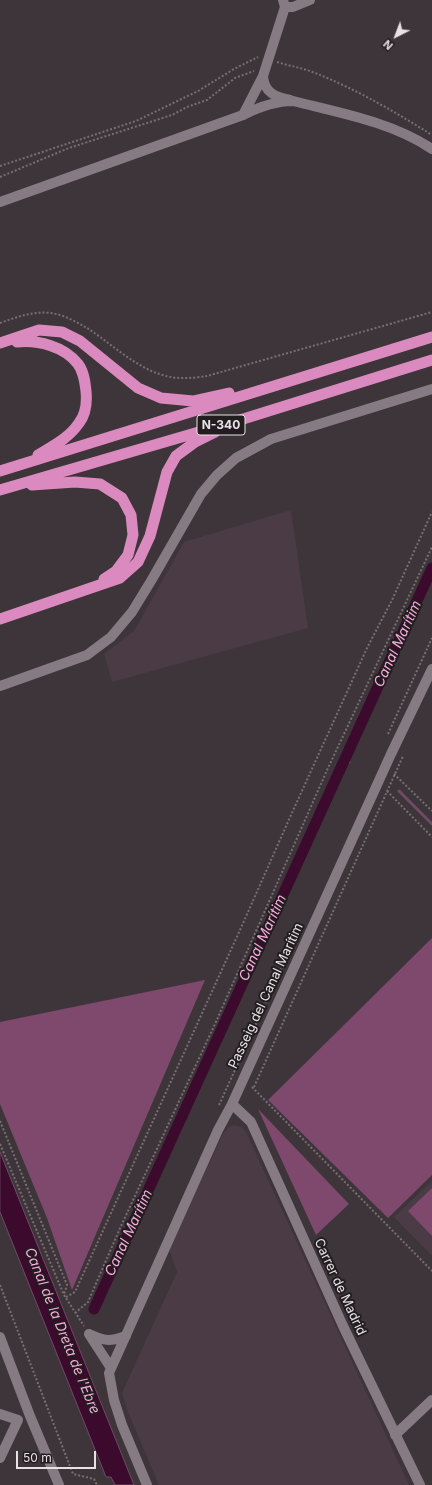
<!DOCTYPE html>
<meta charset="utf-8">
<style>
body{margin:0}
#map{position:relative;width:432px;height:1485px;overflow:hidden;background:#3e353a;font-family:Inter,sans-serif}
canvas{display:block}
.north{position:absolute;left:376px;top:16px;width:40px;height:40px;-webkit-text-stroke:3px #221e20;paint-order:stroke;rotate:222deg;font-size:11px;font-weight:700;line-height:16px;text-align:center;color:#e8e2e6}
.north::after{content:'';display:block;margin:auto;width:14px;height:18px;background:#e8e2e6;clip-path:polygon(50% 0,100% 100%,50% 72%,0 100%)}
.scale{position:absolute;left:16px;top:1451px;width:80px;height:18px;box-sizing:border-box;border:2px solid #e8e2e6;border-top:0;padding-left:5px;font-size:12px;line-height:14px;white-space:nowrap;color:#e8e2e6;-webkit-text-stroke:3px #221e20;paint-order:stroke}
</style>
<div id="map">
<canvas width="432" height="1485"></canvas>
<div class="north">N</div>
<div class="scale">50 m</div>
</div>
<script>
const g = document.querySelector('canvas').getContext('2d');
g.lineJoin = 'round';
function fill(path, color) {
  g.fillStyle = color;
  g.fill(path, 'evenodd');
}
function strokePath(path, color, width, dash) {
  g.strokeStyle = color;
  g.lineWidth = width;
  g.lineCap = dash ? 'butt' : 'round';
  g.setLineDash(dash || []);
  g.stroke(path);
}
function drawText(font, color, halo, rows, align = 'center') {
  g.font = font + ' Inter,sans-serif';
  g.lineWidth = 4;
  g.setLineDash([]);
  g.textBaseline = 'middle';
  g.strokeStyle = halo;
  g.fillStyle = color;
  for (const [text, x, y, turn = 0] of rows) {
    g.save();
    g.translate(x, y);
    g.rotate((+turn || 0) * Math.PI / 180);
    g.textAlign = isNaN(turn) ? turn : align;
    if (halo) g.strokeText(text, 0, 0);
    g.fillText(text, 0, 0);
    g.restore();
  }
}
fill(new Path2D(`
 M291,510l17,118 -196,54 -8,-28 30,-23 50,-89z
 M234,1125l8,2 4,5 163,353h-250l-31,-73 -6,-19 55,-121 -8,-24 55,-116 5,-5z
 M432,1181v75l-38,-39z`), '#4a3b44');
fill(new Path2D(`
 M432,938v237l-44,43 -120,-118z
 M205,980l-133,310 -25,-72 -47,-114v-82z
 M258,1109l91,95 -33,31z
 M432,1188v48l-24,-25z`), '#7e496c');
const water = new Path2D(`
 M0,1152l134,333h-19l-4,-8h-5l-106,-265z`);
fill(water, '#3b0a2d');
strokePath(water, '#6f4b64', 1);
strokePath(new Path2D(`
 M344,760l5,2
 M399,791l33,33`), '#6f4b64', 3);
strokePath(new Path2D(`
 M94,1309l338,-741`), '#3b0a2d', 11);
strokePath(new Path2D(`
 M277,62c13,4 26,6 38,11 41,16 80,39 117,62
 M0,166l136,-45 62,-30 36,-22 24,-12
 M0,177l69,-29 103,-33 15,-8 20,-7 28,-22 19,-7
 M0,323c17,-6 33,-12 50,-10 13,1 26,9 37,15 30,19 60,52 99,50 7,0 15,-1 21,-2l225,-64
 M388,734l44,-96
 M394,774l38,37
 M387,791l45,46
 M252,1087l180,184
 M254,1087l149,-331
 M219,1105l78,-171
 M0,1121l67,164 -3,9
 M0,1144l64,151 20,31
 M0,1285l73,189 21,5 3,6
 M66,1297l9,-5 165,-362 51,-115 76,-167 25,-48 40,-88
 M75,1313l13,-11 33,-76 94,-202 113,-256 104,-221`), '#776f74', 2, [2, 2]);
strokePath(new Path2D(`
 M285,7h8l17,-7
 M263,76c1,17 13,21 27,24
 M243,115l20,-39 22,-69 -2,-7
 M0,686l87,-31 24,-18 21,-25 19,-31 50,-87 16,-19 19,-17 35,-19 161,-50
 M232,1104l19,18 92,204 77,159
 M89,1334l22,34
 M89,1334c16,7 20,8 37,2
 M0,1337l30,79 29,69
 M0,1414l18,6
 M395,1435l37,-35
 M0,1458l18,-38
 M147,1485l-25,-60 -8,-25 -5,-27 109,-243 14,-26 159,-350 41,-85`), '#867b82', 10);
strokePath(new Path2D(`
 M0,202l243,-87c16,-8 32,-14 50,-14 47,12 99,21 139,48`), '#867b82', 10);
strokePath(new Path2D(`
 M17,342c21,-2 47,4 61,22 6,8 7,18 8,27 1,10 0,23 -7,32 -10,15 -26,23 -41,32
 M0,343l39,-13 23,2 18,9 58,47 23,10 32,3 36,-8
 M0,471l432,-134
 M32,485l43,-3 25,2 22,14 9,17 2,20 -5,20 -12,16 -12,8
 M0,490l240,-70 192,-60
 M0,619l120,-41 18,-16 12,-26 17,-64 9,-16 19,-14 20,-10`), '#db8abf', 11);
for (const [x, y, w] of [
 [221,425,48]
]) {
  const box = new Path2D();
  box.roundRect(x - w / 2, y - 10, w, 20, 3);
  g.fillStyle = '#221e20';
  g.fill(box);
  strokePath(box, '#e8e2e6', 1);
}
drawText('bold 12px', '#e8e2e6', null, [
 ["N-340",221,425]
]);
drawText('13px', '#e8e2e6', '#221e20', [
 ["Passeig del Canal Marítim",266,996,-65],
 ["Carrer de Madrid",340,1287,65]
]);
drawText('italic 14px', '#fca9de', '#221e20', [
 ["Canal Marítim",398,644,-65],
 ["Canal Marítim",263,938,-65],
 ["Canal Marítim",129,1233,-65],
 ["Canal de la Dreta de l'Ebre",62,1331,68]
]);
</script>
